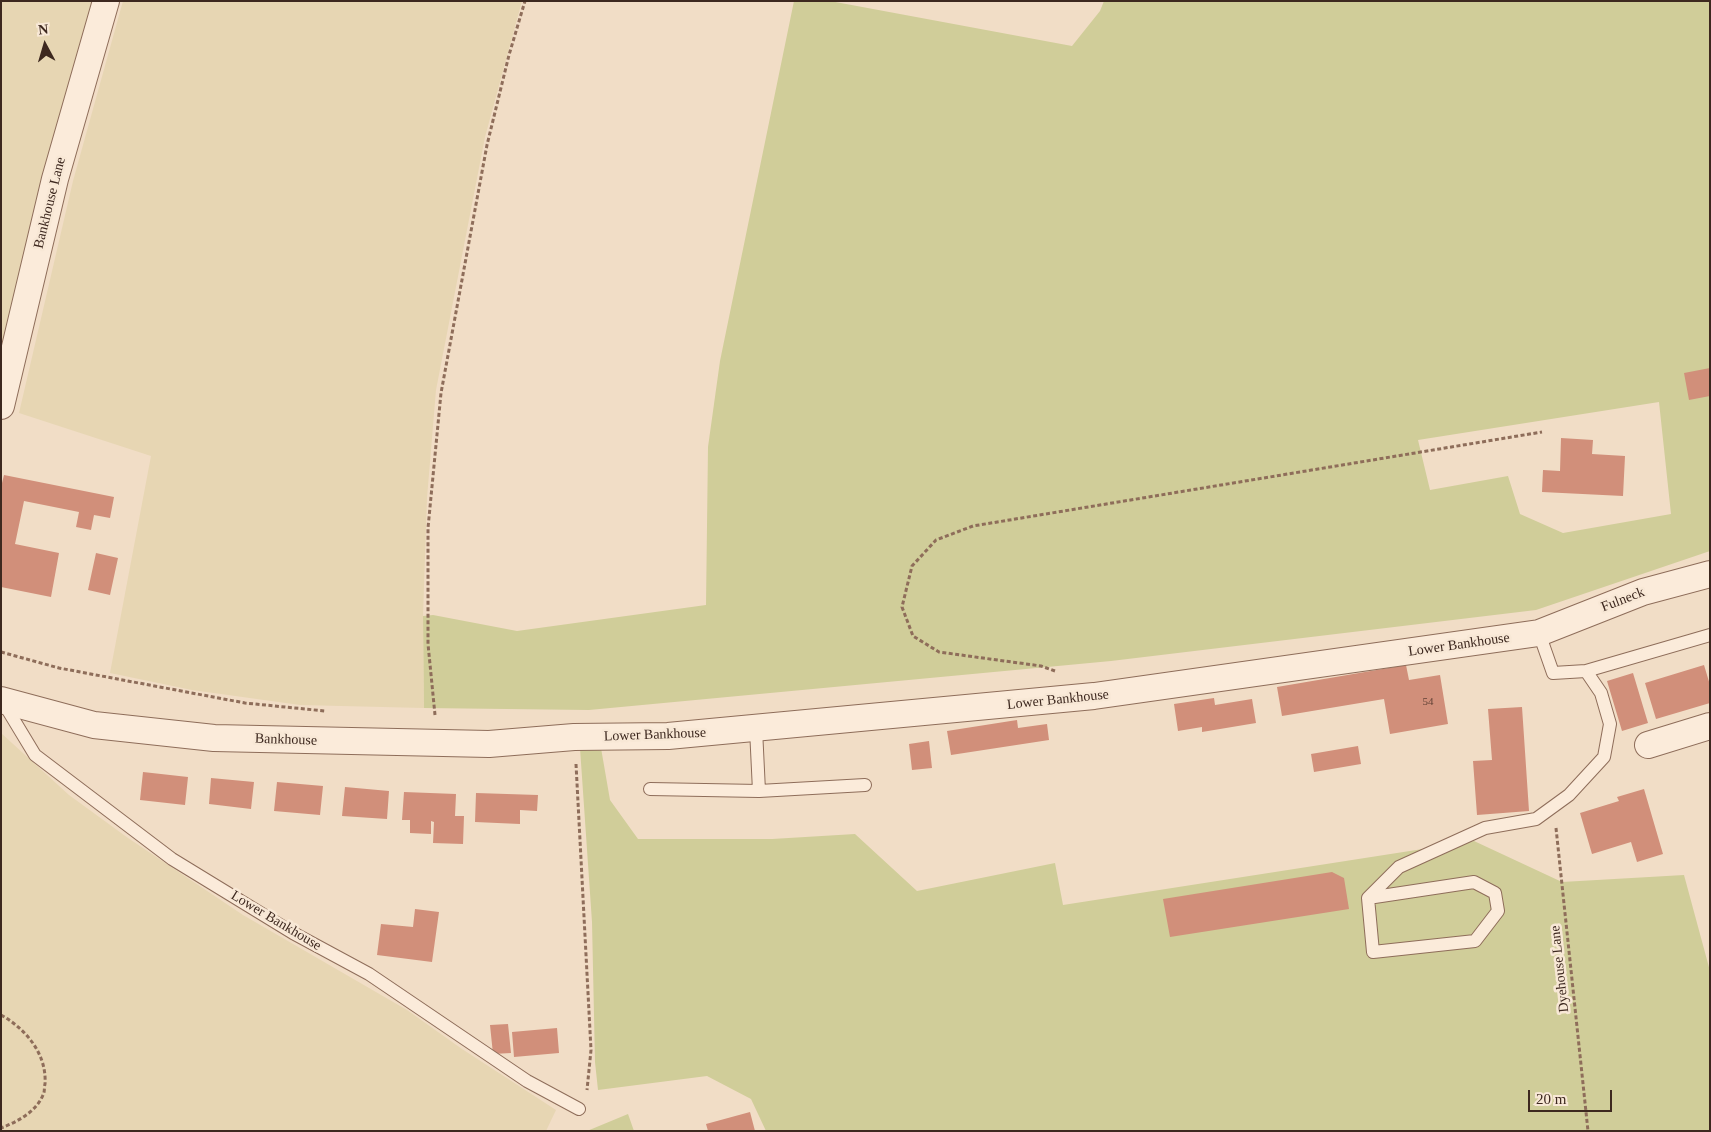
<!DOCTYPE html>
<style>
body{margin:0}
#map{position:relative;width:1711px;height:1132px;overflow:hidden;background:#f1ddc6;font-family:"Times New Roman",serif}
canvas{display:block}
.frame{position:absolute;inset:0;border:2px solid #3d281f;pointer-events:none}
.north{position:absolute;left:20px;top:20px;width:50px;height:50px;-webkit-text-stroke:4px #f8e8d6;paint-order:stroke;rotate:354deg;font-size:14px;font-weight:700;line-height:20px;text-align:center;color:#3d281f}
.north::after{content:'';display:block;margin:auto;width:18px;height:22px;background:#3d281f;clip-path:polygon(50% 0,100% 100%,50% 72%,0 100%)}
.scale{position:absolute;left:1528px;top:1090px;width:84px;height:22px;box-sizing:border-box;border:2px solid #3d281f;border-top:0;padding-left:6px;font-size:15px;line-height:18px;white-space:nowrap;color:#3d281f;-webkit-text-stroke:4px #f8e8d6;paint-order:stroke}
</style>
<div id="map">
<canvas width="1711" height="1132"></canvas>
<div class="frame"></div>
<div class="north">N</div>
<div class="scale">20 m</div>
</div>
<script>
const g = document.querySelector('canvas').getContext('2d');
g.lineJoin = 'round';
function fill(path, color) {
  g.fillStyle = color;
  g.fill(path, 'evenodd');
}
function strokePath(path, color, width, dash) {
  g.strokeStyle = color;
  g.lineWidth = width;
  g.lineCap = dash ? 'butt' : 'round';
  g.setLineDash(dash || []);
  g.stroke(path);
}
function drawText(font, color, halo, rows, align = 'center') {
  g.font = font + ' "Times New Roman",serif';
  g.lineWidth = 5;
  g.setLineDash([]);
  g.textBaseline = 'middle';
  g.strokeStyle = halo;
  g.fillStyle = color;
  for (const [text, x, y, turn = 0] of rows) {
    g.save();
    g.translate(x, y);
    g.rotate((+turn || 0) * Math.PI / 180);
    g.textAlign = isNaN(turn) ? turn : align;
    if (halo) g.strokeText(text, 0, 0);
    g.fillText(text, 0, 0);
    g.restore();
  }
}
fill(new Path2D(`
 M1,1h91l-91,356z
 M123,1h399l-37,136 -49,253 -9,108 -4,118 1,92 -124,-3 -108,-15 -82,-17 41,-217 -132,-43 54,-232z
 M1,733l68,62 59,43 115,77 164,95 55,39 94,61 -10,21h-545z`), '#e7d6b3');
fill(new Path2D(`
 M794,1h36l242,45 28,-35 4,-10h606v550l-174,59 -425,51 -522,49 -165,-2 -1,-92 10,-1 84,16 189,-26 2,-158 12,-86zM1659,402l12,112 -108,19 -43,-19 -12,-38 -78,14 -12,-50z
 M580,748h21l9,52 28,39h134l83,-5 62,57 138,-28 8,42 411,-64 88,41 122,-7 26,96v160h-944l-15,-32 -44,-23 -109,14 -3,-28 -3,-140z
 M628,1114l6,17h-47z`), '#d0cd99');
fill(new Path2D(`
 M1710,368v28l-21,4 -5,-27z
 M1561,438l32,2 -1,14 33,2 -2,40 -81,-4 1,-22 17,1z
 M4,475l110,22 -4,21 -16,-3 -3,15 -15,-3 3,-15 -55,-11 -9,43 44,9 -8,44 -50,-10v-100z
 M96,553l22,5 -8,37 -22,-5z
 M1406,665l3,15 31,-5 8,49 -58,10 -6,-35 -102,17 -5,-29z
 M1704,665l6,20v18l-54,16 -11,-36z
 M1633,673l15,50 -26,8 -15,-50z
 M1214,698l1,7 37,-6 4,24 -54,9v-5l-24,4 -4,-27z
 M1522,707l7,104 -52,4 -4,-54 19,-1 -4,-51z
 M1017,720l1,8 29,-4 2,16 -98,15 -4,-24z
 M929,741l3,27 -20,2 -3,-26z
 M1358,746l3,18 -47,8 -3,-18z
 M143,772l45,5 -3,28 -45,-5z
 M211,778l43,4 -3,27 -42,-5z
 M277,782l46,4 -3,29 -46,-4z
 M345,787l44,4 -2,28 -45,-3z
 M1644,789l19,65 -26,8 -6,-20 -39,12 -12,-41 39,-12 -2,-4z
 M404,792l52,2 -1,22h9l-1,28 -30,-1 1,-21 -3,-1v13l-21,-1v-13h-8z
 M476,793l62,2 -1,16 -17,-1v14l-45,-2z
 M1332,872l12,6 5,31 -179,28 -7,-38z
 M415,909l24,3 -7,50 -55,-7 4,-31 32,3z
 M508,1024l3,29 -18,1 -3,-29z
 M557,1028l2,25 -45,4 -2,-25z
 M750,1112l5,19h-47l-2,-7z`), '#d18f7a');
const service = new Path2D(`
 M1586,671l124,-36
 M3,702l32,53 137,104 121,74 76,41 158,107 52,28
 M650,789l109,2 -3,-62
 M759,791l106,-6
 M1368,898l106,-16 21,11 3,18 -23,30 -102,11 -5,-54 31,-31 86,-39 51,-9 33,-24 35,-38 6,-33 -9,-31 -15,-22 -33,2 -14,-40`);
const minor = new Path2D(`
 M1,406l54,-227 51,-178
 M1,700l93,25 120,13 275,6 85,-7 94,-1 426,-40 445,-63 104,-41 67,-18
 M1648,745l62,-19`);
strokePath(service, '#8e6d5a', 14);
strokePath(minor, '#8e6d5a', 28);
strokePath(new Path2D(`
 M1,652l58,16 186,35 80,8
 M1055,671l-14,-5 -102,-14 -26,-16 -11,-29 10,-41 24,-26 37,-14 569,-94
 M435,715l-7,-71v-116l13,-135 46,-248 22,-90 16,-54
 M576,764l15,286 -4,40
 M1556,828l32,303
 M1,1015c25,14 46,39 44,69 -1,3 0,8 -2,11 -7,17 -26,27 -42,33`), '#8e6d5a', 3, [4, 2.5]);
strokePath(service, '#fbebda', 12);
strokePath(minor, '#fbebda', 26);
drawText('11px', '#624236', null, [
 ["54",1428,702]
]);
drawText('14px', '#3d281f', '#f8e8d6', [
 ["Bankhouse Lane",50,203,-76],
 ["Fulneck",1623,600,-21],
 ["Lower Bankhouse",1459,645,-8],
 ["Lower Bankhouse",1058,700,-6],
 ["Lower Bankhouse",655,735,-2],
 ["Bankhouse",286,740,2],
 ["Lower Bankhouse",276,921,31],
 ["Dyehouse Lane",1560,969,-96]
]);
</script>
